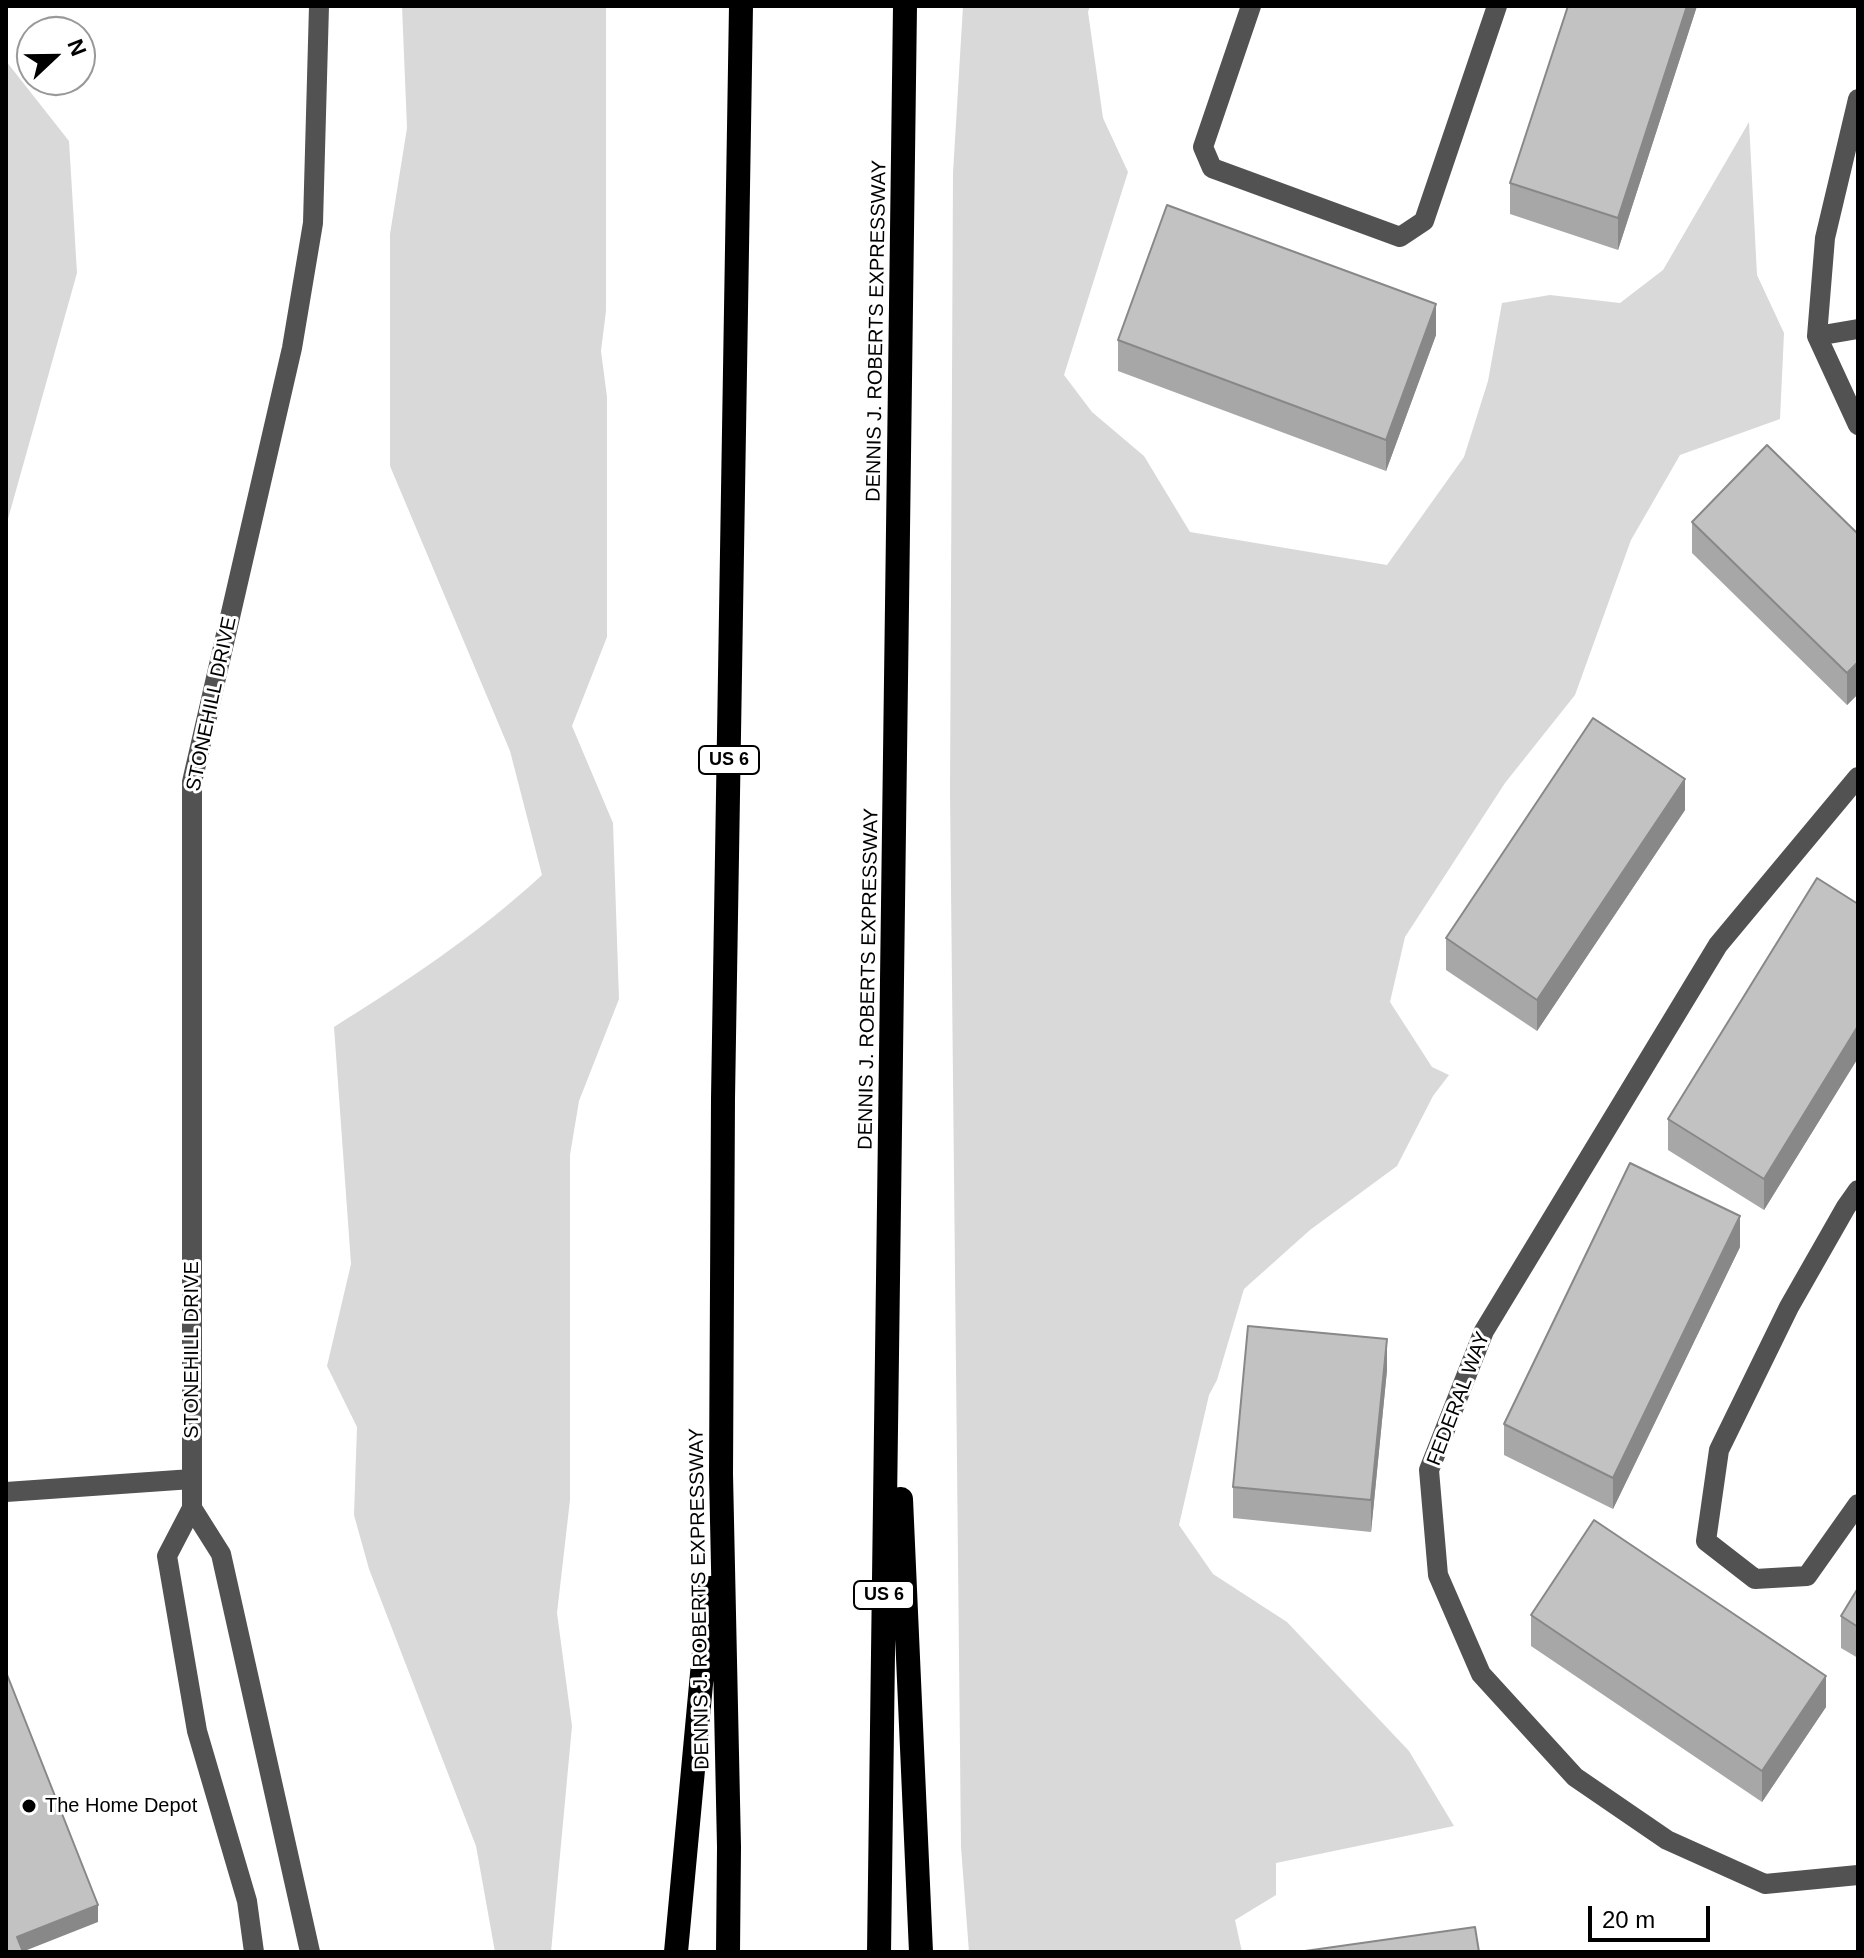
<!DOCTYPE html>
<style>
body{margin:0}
#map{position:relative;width:1864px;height:1958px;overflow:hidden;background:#fff;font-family:Arial,sans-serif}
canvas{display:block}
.frame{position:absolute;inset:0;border:8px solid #000;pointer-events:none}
.north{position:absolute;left:16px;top:16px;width:80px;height:80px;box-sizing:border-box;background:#fff;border:2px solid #999;border-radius:50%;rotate:68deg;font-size:22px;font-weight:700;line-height:32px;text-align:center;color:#000}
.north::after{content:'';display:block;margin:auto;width:28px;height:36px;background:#000;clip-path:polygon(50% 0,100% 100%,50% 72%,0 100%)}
.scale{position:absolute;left:1588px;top:1906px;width:122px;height:36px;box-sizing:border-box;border:4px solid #000;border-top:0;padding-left:10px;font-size:24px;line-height:28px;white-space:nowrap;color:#000;-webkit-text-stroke:6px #fff;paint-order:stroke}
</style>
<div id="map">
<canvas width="1864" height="1958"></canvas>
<div class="frame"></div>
<div class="north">N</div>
<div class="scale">20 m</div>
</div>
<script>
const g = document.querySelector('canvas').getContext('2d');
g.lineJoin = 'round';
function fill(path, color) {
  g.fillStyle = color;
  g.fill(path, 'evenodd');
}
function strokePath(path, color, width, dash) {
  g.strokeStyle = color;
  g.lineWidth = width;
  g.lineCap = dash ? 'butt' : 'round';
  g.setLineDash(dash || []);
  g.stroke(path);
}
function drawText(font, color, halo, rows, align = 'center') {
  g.font = font + ' Arial,sans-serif';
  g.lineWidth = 6;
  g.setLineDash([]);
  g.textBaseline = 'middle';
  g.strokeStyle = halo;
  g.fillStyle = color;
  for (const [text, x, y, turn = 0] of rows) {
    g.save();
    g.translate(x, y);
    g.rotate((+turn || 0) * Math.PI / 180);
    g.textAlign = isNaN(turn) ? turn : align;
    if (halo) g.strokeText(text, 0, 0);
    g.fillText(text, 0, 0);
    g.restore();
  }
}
fill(new Path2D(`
 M402,6h204v305l-5,40 6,46v240l-35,89 41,97 6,176 -40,102 -9,54v345l-13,113 15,113 -21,226h-56l-19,-106 -107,-277 -15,-54 3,-88 -30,-61 24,-102 -17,-237c73,-46 144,-93 208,-152l-32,-124 -120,-285v-232l17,-106z
 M963,6h127l-2,6 15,106 25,54 -64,203 28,37 52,44 46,76 197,33 77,-108 24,-76 14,-78 48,-8 70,8 43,-33 86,-148 8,153 27,58 -4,86 -100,36 -49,85 -56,155 -70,88 -100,154 -15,65 42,65 17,8 -16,21 -36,70 -87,64 -66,59 -27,91 -8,15 -30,130 34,49 74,48 122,129 45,75 -178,37v32l-41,25 7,32h-273l-8,-105 -11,-1055 3,-619z
 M6,61l63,80 8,132 -71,253z`), '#d9d9d9');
strokePath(new Path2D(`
 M1251,6l-48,141 9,21 188,69 24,-16 73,-215
 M1858,99l-33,139 -8,98 41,89
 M1817,336l41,-7
 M1858,777l-140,168 -234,386 -55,139 9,105 43,99 94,103 92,63 98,44 93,-9
 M1858,1190l-12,17 -57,100 -70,143 -13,91 49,38 52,-3 51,-72
 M6,1492l186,-13
 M192,1508l29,46 89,398
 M254,1952l-7,-51 -50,-170 -30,-175 25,-48v-726l100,-434 21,-125 6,-217`), '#525252', 20);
strokePath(new Path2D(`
 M901,1499l20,453
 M676,1952l34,-364
 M728,1952l1,-105 -8,-373 2,-376 18,-1092
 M879,1952l26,-1946`), '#000', 24);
fill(new Path2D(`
 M1568,6h129l-79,244 -108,-36v-31z
 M1436,335l-50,136 -268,-100v-31z
 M1692,522l166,12v160l-11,11 -155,-152z
 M1685,810l-148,221 -91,-61v-32z
 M1858,904v154l-94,152 -96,-60v-31z
 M1740,1247l-127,262 -109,-54v-31z
 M1387,1370l-16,162 -138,-14v-31z
 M1858,1588v70l-17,-10v-32z
 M1531,1615l295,92 -64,95 -231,-156z`), '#a7a7a7');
fill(new Path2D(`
 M1687,6h10l-79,244v-32z
 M1436,304v31l-50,136v-31z
 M1858,662v32l-11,11v-32z
 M1685,779v31l-148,221v-31z
 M1858,1026v32l-94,152v-31z
 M1740,1216v31l-127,262v-31z
 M1387,1339v31l-16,162v-32z
 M1826,1676v31l-64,95v-31z
 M98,1905v17l-76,30 -5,-15z`), '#888');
const building = new Path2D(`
 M1568,6h119l-69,212 -108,-35z
 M1167,205l269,99 -50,136 -268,-100z
 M1767,445l91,89v128l-11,11 -155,-151z
 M1593,718l92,61 -148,221 -91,-62z
 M1817,878l41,26v122l-94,153 -96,-60z
 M1630,1163l110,53 -127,262 -109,-54z
 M1248,1326l139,13 -16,161 -138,-13z
 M1594,1520l232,156 -64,95 -231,-156z
 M1858,1588v39l-17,-11z
 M6,1672l92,233 -81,32 6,15h-17z
 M1475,1927l4,25h-181z`);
fill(building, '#c2c2c2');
strokePath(building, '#888', 2);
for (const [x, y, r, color] of [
 [29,1806,8,"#000"]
]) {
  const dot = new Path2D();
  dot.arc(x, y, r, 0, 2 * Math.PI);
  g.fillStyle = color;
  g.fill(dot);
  strokePath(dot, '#fff', 3);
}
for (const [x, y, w] of [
 [729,760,60],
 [884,1595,60]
]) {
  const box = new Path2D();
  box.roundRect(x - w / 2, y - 14, w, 28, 6);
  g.fillStyle = '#fff';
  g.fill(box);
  strokePath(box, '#000', 2);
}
drawText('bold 18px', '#000', null, [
 ["US 6",729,760],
 ["US 6",884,1595]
]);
drawText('20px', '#000', '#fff', [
 ["DENNIS J. ROBERTS EXPRESSWAY",877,331,-89],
 ["STONEHILL DRIVE",212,704,-78],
 ["DENNIS J. ROBERTS EXPRESSWAY",869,979,-89],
 ["STONEHILL DRIVE",192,1350,-90],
 ["FEDERAL WAY",1459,1399,-69],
 ["DENNIS J. ROBERTS EXPRESSWAY",700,1599,-91]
]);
drawText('20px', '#000', '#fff', [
 ["The Home Depot",45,1806]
], 'left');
</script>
